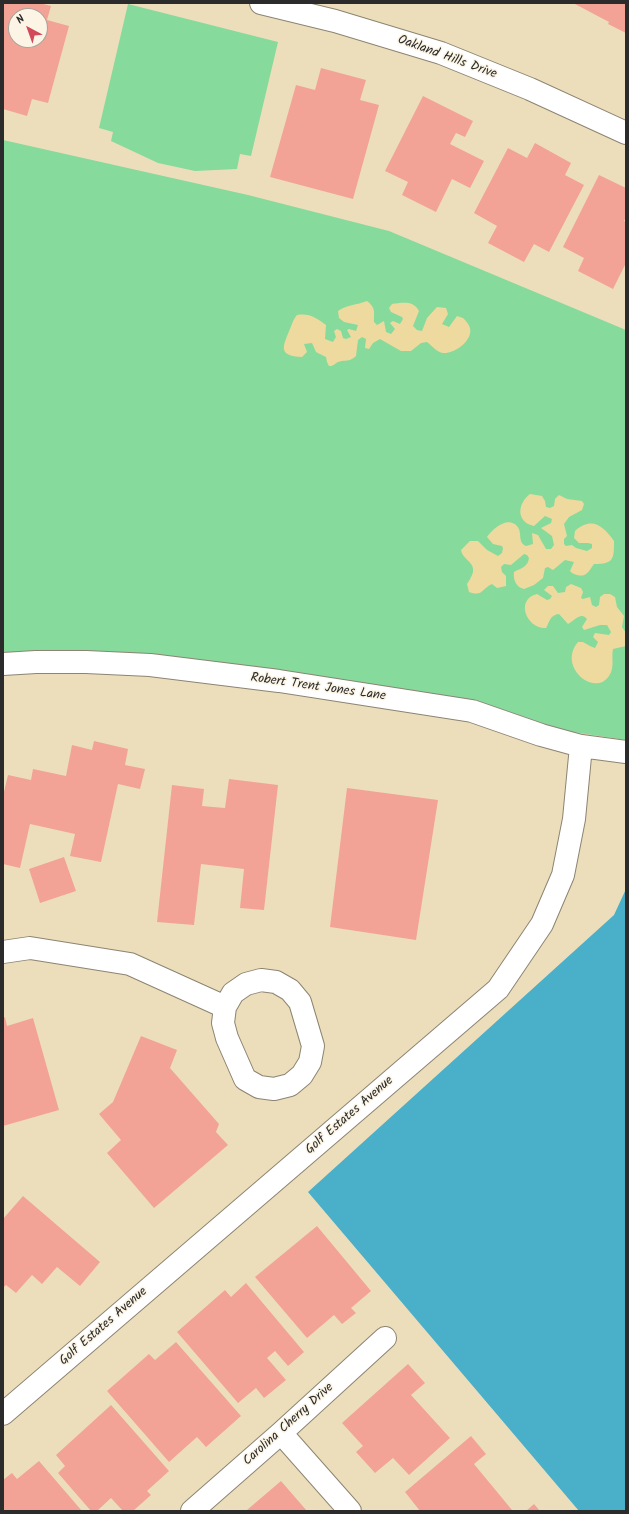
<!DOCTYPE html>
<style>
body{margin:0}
#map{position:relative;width:629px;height:1514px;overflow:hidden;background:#eddebb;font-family:Kalam,sans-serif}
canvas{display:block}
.frame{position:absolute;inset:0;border:4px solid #2b2b2b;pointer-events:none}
.north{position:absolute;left:8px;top:8px;width:40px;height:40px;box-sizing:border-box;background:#fcf5e5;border:1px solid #a8a49b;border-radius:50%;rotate:319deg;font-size:11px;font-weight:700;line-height:16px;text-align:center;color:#2b2b2b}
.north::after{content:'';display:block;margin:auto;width:14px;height:18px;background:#d1495b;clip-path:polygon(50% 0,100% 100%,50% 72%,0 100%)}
</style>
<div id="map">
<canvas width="629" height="1514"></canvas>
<div class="frame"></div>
<div class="north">N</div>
</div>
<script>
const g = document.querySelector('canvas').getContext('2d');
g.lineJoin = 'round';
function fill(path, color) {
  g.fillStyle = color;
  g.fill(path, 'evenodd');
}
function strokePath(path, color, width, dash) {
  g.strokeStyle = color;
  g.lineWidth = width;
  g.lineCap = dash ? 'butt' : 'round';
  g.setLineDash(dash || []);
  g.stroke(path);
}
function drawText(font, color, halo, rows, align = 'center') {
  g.font = font + ' Kalam,sans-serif';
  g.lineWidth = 3;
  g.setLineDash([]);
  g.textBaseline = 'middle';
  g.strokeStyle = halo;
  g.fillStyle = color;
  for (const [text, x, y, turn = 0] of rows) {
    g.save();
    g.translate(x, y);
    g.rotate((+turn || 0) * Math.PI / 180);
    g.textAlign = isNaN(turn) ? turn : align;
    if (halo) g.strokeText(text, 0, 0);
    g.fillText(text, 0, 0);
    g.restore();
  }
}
fill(new Path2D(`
 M128,4l150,38 -27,114 -11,-2 -3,15 -42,2 -37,-8 -47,-22 2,-9 -14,-4z
 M3,140l245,55 141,36 237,99v410l-80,-12 -543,-75z`), '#86da9c');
fill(new Path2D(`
 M367,301c9,7 7,11 7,21l3,3 7,-4 2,11 5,2 4,-5 -5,-6 3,-2 7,3 3,-5 -1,-2 -11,-5 -2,-4 3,-4c10,-1 21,-4 27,7l-6,15 4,4 5,1 5,-13 10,-11 9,1 2,6 -6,10 7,3 8,-11 6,2c3,3 6,6 7,10 3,13 -16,26 -27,25 -6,-1 -11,-7 -16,-11l-6,1 -10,8h-10l-21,-12 -7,4 -4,6 -4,-1 1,-9 -4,-2 -4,3 -2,16c-8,7 -10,3 -18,6 -4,2 -4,4 -9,4l-2,-4 -1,-5 -10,-5 -4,-9 -8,1 3,8 -5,5c-25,-1 -19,-11 -12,-28 2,-5 3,-9 7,-14 13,-2 19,3 29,10l-1,14 8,3 3,-5 -2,-6 3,-2 4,2 2,7 3,1 5,-2 -4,-7 2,-1 7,2 2,-6 -14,-3 -5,-4 -1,-7c8,-6 19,-6 29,-10z
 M530,494l12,2 3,5 1,6 4,1 4,-2 1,-7 4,-4 8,4 15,2 2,3 -2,6 -13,7 -5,7 3,12 -3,3v5l2,2 6,-1 4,3 11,3 5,-3v-4l-4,-1h-9l-5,-5 1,-7c17,-15 28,-5 39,10 0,18 0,23 -20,23 -7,10 -9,15 -22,9l-2,-2 4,-9 -9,-2 -12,10 -5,-3 -3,1 -2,10 -9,7 -10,4c-8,-2 -11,-9 -10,-17 7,-4 14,-5 15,-14l-2,-3 -3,-1 -13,11 -7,-1 -3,3 1,5 4,4v10l-9,2 -5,-4c-11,5 -9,13 -23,8l-2,-8c2,-3 5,-8 6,-12 2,-10 -11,-13 -12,-22l9,-9h8l9,9 11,6 4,-3 1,-5 -1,-2 -9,-2 -6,-7c6,-9 21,-21 30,-11 6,7 0,16 9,20l7,-2 -1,-11 6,2 8,14h5l3,-4 -2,-9 -11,-8 10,-5 1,-4 -7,-3 -11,10c-18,-4 -17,-22 -4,-32z
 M571,584l10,4 2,4 -2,6 2,1 7,-2 2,8 4,2 3,-2 1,-8 4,-3h6l5,3 2,10 7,9 -2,11 4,6v13l-13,3c-2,9 2,18 -4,27 -15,22 -52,-10 -31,-34h5l7,4 5,2 3,-6 -5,-5 2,-4 14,2 2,-3 -4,-7h-7l-16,5 -2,-3 5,-8c-6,-8 -13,2 -19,5l-9,-10c-9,1 -9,7 -13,14 -20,1 -31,-29 -9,-34l10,6 3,-1 2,-3 -8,-6 4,-4h5l5,7 7,-1 1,-5z`), '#eeda9e');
fill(new Path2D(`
 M626,889v622h-47l-271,-319 306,-277z`), '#4aafc9');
fill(new Path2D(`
 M3,3h37l11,3 -4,14 22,6 -21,77 -16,-4 -5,17 -24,-7zM16,16h24v24h-24z
 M573,3h53v30l-18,-9 1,-2z
 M321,68l45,12 -6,20 19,5 -26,94 -83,-22 26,-92 19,5z
 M423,96l50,25 -8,16 -9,-4 -6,11 34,17 -14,27 -18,-9 -16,33 -34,-17 6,-13 -23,-11z
 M535,143l36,20 -6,12 19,10 -35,67 -15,-8 -10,18 -36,-19 9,-17 -23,-13 34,-65 19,10z
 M599,175l27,13v29l-2,4 2,1v41l-13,26 -35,-18 6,-13 -21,-11z
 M94,741l34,8 -3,16 20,4 -5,20 -22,-5 -17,78 -31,-6 5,-22 -45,-10 -10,44 -17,-4v-68l5,-21 23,5 2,-11 33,7 6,-31 20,5z
 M229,779l49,6 -14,125 -24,-2 4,-39 -43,-5 -7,61 -37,-3 15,-137 32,4 -2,17 23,2z
 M347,788l91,12 -22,140 -86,-13z
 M64,857l12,34 -36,12 -11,-34z
 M5,1017l2,9 26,-8 26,92 -56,16v-108z
 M141,1036l36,14 -7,18 49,56 -3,8 12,13 -74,63 -47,-55 14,-13 -22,-26 14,-12z
 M23,1196l77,66 -20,24 -23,-19 -15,17 -10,-9 -16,18 -10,-8 -3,3v-69z
 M317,1226l54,65 -20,17 5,5 -14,11 -8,-9 -27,23 -52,-61z
 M246,1283l58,69 -16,14 -13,-15 -8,7 19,22 -22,18 -8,-10 -18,15 -61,-71 48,-42 6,7z
 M176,1342l65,74 -35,31 -9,-10 -28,25 -62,-71 42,-37 6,6z
 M408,1364l17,19 -14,12 39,43 -41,37 -16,-17 -18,15 -19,-21 7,-6 -21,-23z
 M111,1405l58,66 -22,20 4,4 -18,16h-10l-12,-13 -14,13h-6l-33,-38 7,-7 -9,-11z
 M471,1436l15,18 -12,10 38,46 -1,1h-91l-15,-19z
 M39,1461l43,50h-79v-31l9,-7 5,6z
 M281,1481l26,30h-59l-1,-1z
 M534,1504l6,7h-14z`), '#f2a395');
const minor = new Path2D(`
 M261,3l74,18 106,32 89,36 96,44
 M3,664l33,-2h50l64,3 129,16 193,30 69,24 40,11 45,6
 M3,952l27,-4 100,16 95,43
 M261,980l15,2 14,8 10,12 13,44 -3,16 -8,13 -12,10 -16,4 -15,-2 -14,-8 -18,-41 -4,-15 2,-16 8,-14 13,-9z
 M3,1414l495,-425 44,-65 21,-49 11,-56 7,-73
 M281,1433l69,78
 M192,1511l89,-78 104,-95`);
strokePath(minor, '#8c8473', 24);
strokePath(minor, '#fff', 22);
drawText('13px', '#2b2b2b', '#fcf5e5', [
 ["Oakland Hills Drive",447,58,20],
 ["Robert Trent Jones Lane",318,688,8],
 ["Golf Estates Avenue",350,1116,-41],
 ["Golf Estates Avenue",104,1327,-41],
 ["Carolina Cherry Drive",289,1425,-42]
]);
</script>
